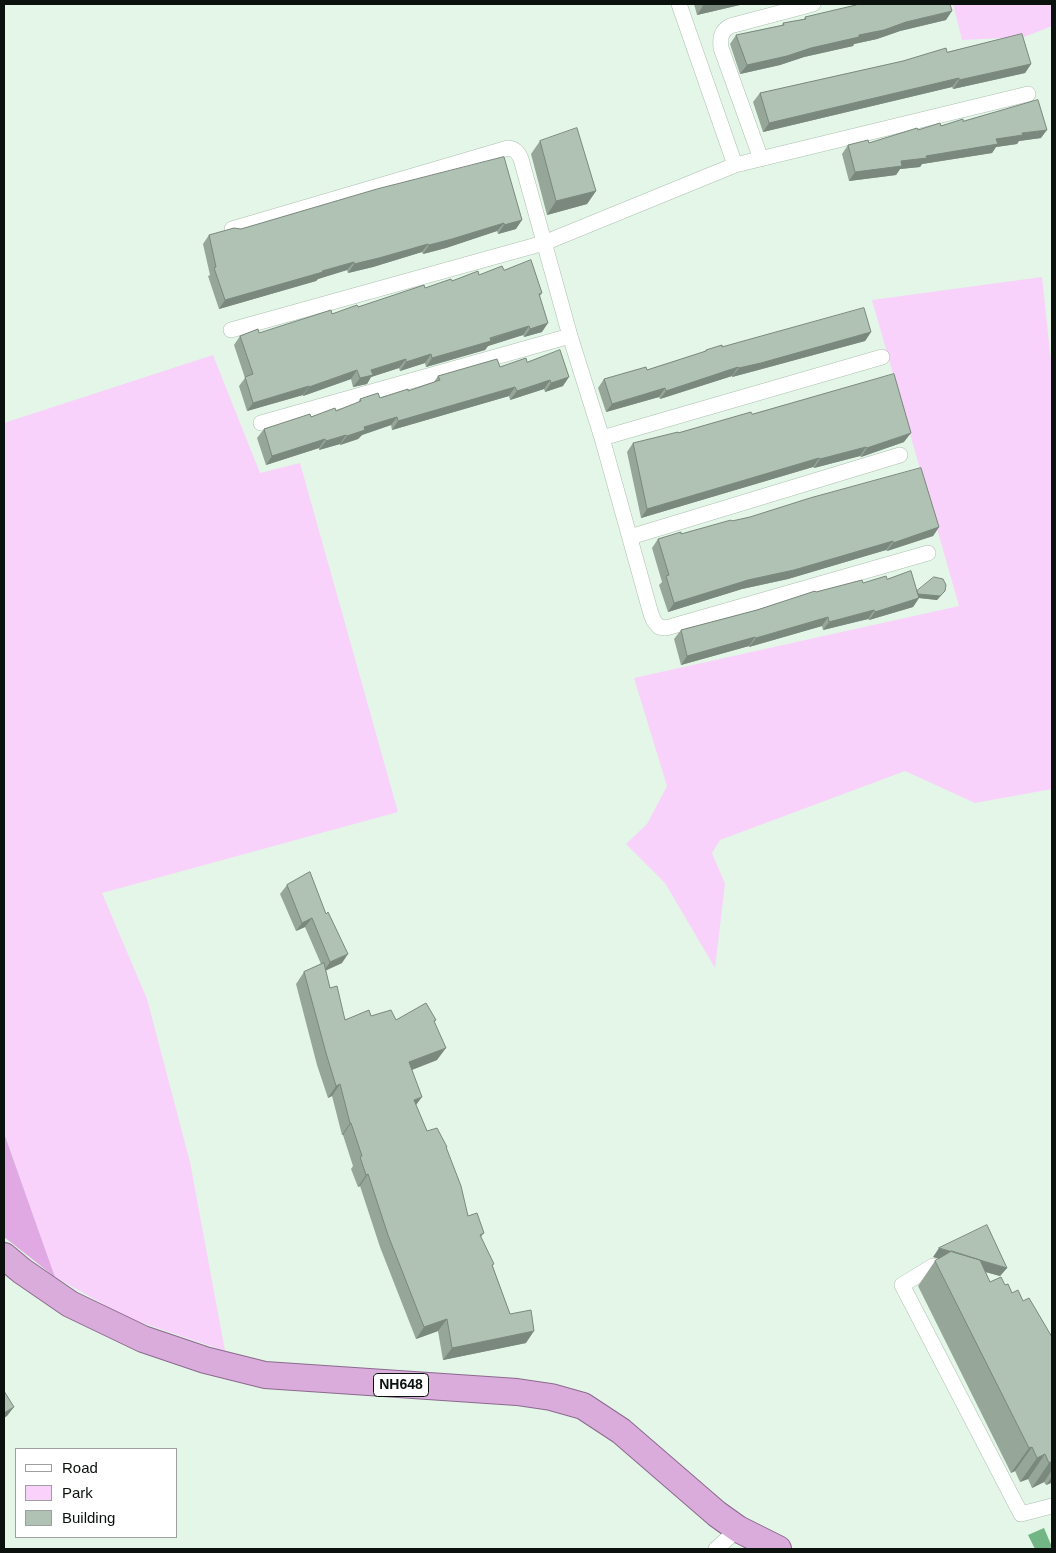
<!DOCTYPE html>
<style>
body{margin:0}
#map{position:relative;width:1056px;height:1553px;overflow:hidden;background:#e3f6e7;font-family:Helvetica,sans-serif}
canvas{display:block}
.frame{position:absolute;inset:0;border:5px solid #0b110d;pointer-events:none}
.legend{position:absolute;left:15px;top:1448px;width:162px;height:90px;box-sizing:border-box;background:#fff;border:1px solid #9da09e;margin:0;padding:6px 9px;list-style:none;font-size:15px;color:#0b110d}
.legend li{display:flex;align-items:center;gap:10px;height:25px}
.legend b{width:25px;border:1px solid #9da09e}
</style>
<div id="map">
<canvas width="1056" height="1553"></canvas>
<div class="frame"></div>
<ul class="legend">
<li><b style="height:6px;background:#fff"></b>Road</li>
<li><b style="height:14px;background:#f9d2fb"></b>Park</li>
<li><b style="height:14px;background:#afc2b3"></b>Building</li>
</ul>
</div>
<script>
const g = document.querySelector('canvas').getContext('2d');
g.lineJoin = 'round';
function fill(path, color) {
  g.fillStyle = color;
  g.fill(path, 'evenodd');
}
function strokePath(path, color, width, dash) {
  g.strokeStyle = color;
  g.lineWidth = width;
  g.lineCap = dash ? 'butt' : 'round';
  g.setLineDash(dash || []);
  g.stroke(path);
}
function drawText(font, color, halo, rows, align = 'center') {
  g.font = font + ' Helvetica,sans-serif';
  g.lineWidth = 4;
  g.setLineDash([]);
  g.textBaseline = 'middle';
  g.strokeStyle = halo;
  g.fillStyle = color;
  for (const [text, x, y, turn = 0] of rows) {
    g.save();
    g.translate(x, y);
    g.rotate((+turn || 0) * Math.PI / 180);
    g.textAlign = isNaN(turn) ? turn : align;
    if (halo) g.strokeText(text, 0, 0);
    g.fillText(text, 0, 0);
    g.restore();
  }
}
fill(new Path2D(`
 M953,4h99v22l-28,11 -62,3z
 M1042,277l10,94v418l-77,14 -70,-32 -185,69 -8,13 13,31 -10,84 -50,-85 -39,-39 21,-20 20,-38 -33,-108 325,-72 -87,-306z
 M213,355l47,118 40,-10 98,349 -296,81 45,106 43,163 35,189 -97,-33 -73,-41 -51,-144v-710z`), '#f9d2fb');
fill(new Path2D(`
 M4,1133l51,144 -51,-40z`), '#e0a9e3');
fill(new Path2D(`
 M1044,1528l8,19 -4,2h-13l-7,-14z`), '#72b685');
const minor = new Path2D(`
 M679,4l56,161
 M761,159l-40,-111c-1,-11 0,-17 9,-22l83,-22
 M232,229l276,-81c7,1 10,4 13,11l49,177 32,102 49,176 3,7 5,6 7,1 262,-75
 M231,330l313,-87 191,-78 293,-71
 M261,423l309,-87
 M602,438l280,-81
 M630,537l270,-82
 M951,1271l-18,-5 -31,19 119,229 31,-8
 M716,1549l22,-20`);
const trunk = new Path2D(`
 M4,1256l18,15 48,33 73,35 62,21 60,15 252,17 34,5 32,9 38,25 96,83 21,15 40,20`);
strokePath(minor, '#adbfb1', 16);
strokePath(trunk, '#8c698e', 28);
strokePath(minor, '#fff', 15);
strokePath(trunk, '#daacdc', 26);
fill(new Path2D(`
 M694,4h50l-47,11z
 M856,4l90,16 -46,11 -23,8 -23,5 -1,2 -49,11 -24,8 -40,9 -10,-30 6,-9 46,-10 1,-2 21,-4 1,-2 49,-11z
 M947,52l84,12 -6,9 -72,16 -1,-2 -189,45 -10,-30 7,-9z
 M963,121l78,17 -22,3 -2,3 -21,3 -4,6 -70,11 -2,3 -20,2 -4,6 -47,6 -7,-27 6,-9 21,-2 49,-13z
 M540,141l56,50 -9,13 -40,11 -16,-61z
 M504,157l12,72 -18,5 -1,-3 -51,17 -23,6 -1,-2 -49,15 -25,6 -1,-3 -29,9 -2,2 -97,28 -11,-33 2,-1 -7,-31 6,-9 32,-6z
 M504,270l38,23 -2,3 2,36 -18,5 -1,-2 -35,11 -3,4 -59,17 -1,-4 -25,8 -1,-3 -28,9 -4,7 -14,3 -2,-8 -48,17v-1l-56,16 -8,-25 6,-8 -11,-33 6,-9 19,-3 99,-26 67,-19 27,-7z
 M871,332l-6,9 -110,30 -23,6v-1l-72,23 -1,-2 -53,15 -8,-24 6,-9 43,-9 57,-18 2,-2 16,-3z
 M527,362l36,24 -18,6 -1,-3 -34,11 -1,-4 -117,34 -1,-5 -29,10 -4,4 -18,6v-1l-21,6v-2l-53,17 -9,-27 7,-9 72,-18 22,-8 2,-4 20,-1 28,-7 26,-9 4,-6 62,-9z
 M752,414l152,28 -43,15 -1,-1 -46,12 -1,-1 -172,51 -14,-66 6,-9 45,-10z
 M732,521l207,6 -6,9 -46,15 -1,-1 -98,29 -46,10 -74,23 -9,-27 3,-3 -10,-34 6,-9 23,-5z
 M887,579l30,12h28l-8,9 -18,-2 -6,9 -44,13 -1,-1 -45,11 -1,-4 -73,21v-1l-68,19 -7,-26 7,-9 76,-20 59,-18z
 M310,872l32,91 -17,8 5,17 15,32 26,-4 25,4h40l-2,2 3,38 -25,10 4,36 11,25 20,16 -1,1 22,68 16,17 -3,4 12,30 17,47 16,29 -83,17 -5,-29 -22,8 -36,-92 -20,-61 -2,1 -7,-18 2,-3 -10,-31h-1l-10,-39 -4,2 -11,-33 -21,-81 8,-12 17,-8 -16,-37 -9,4 -16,-37 7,-9z
 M933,1257l74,11 -7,8 -15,-4 5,10 15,3 7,8 11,8 29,36v148l-1,-2 -5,2 -2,-3 -12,6 -4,-9 -8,3 -5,-11 -4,2 -93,-187 17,-25 5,-2z`), '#96a79a');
fill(new Path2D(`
 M713,4h31l-47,11 6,-9z
 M952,11l-6,9 -46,11 -23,8 -23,5 -1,2 -49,11 -24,8 -40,9 7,-9 112,-30 47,-13z
 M1031,64l-6,9 -72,16 6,-9z
 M959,78l-7,9 -189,45 6,-9z
 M1047,130l-6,8 -22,3 -2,3 -21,3 -4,6 -70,11 -2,3 -20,2 -4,6 -47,6 6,-9 46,-11 25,-5 96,-23z
 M596,191l-9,13 -40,11 9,-14z
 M522,220l-6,9 -18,5 6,-9z
 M504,223l-7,8 -51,17 -23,6 6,-9z
 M428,244l-6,8 -49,15 -25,6 6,-9z
 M354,262l-7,8 -29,9 -2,2 -97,28 6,-9z
 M548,323l-6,9 -18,5 6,-8z
 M529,326l-6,9 -35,11 -3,4 -59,17 6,-9z
 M871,332l-6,9 -133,36 7,-9z
 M431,354l-6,9 -25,8 6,-9z
 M406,359l-7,9 -28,9 -4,7 -14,3 7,-9 11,-8z
 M738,367l-6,9 -72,23 6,-8z
 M357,370l-6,9 -48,17 6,-9z
 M569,377l-6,9 -18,6 6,-9z
 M550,380l-6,9 -34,11 7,-9z
 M309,386l-6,9 -56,16 6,-8z
 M515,387l-6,9 -117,34 6,-9z
 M665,388l-6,9 -53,15 6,-8z
 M397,417l-6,8 -29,10 -4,4 -18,6 7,-9 17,-9z
 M911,433l-7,9 -43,15 6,-9z
 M346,435l-6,9 -21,6 7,-9z
 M325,439l-6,9 -53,17 6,-9z
 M866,447l-6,9 -46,12 6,-9z
 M819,458l-6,9 -172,51 6,-9z
 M939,527l-6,9 -46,15 6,-8z
 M893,541l-7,9 -98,29 -46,10 -74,23 6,-9 74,-23z
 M945,591l-8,9 -18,-2 -6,9 -44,13 6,-8 40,-19z
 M874,610l-6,9 -45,11 6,-8z
 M828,617l-6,9 -73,21 7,-9z
 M755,637l-6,9 -68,19 6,-9z
 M312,918l-7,9 -9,4 6,-8z
 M348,954l-6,9 -18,8 6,-9z
 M446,1048l-9,12 -36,14 8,-12z
 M340,1084l-8,12 -4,2 8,-12z
 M422,1097l-9,12 1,-9z
 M350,1123h1l-8,12h-1z
 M368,1174l-8,12 -2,1 8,-12z
 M939,1248l68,20 -7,8 -67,-19z
 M447,1319l-9,12 -22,8 8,-12z
 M534,1331l-8,12 -83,17 9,-12z
 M14,1407l-7,9 -3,2v-5z
 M1032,1447l-17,24 -4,2 18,-25z
 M1045,1454l-17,25 -8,3 17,-24z
 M1052,1461v9l-8,12 -12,6 17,-25z
 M1052,1477v5l-1,1 -5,2z`), '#7a887d');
const building = new Path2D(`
 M703,4h10l-10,2z
 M856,4h94l2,7 -46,11 -22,8 -25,5v2l-48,11 -24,8 -40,9 -11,-30 48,-10 -1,-2 23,-4 -1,-2 51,-12z
 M1022,34l9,30 -72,16v-2l-190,45 -9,-30 143,-32 43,-13 1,4z
 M1038,100l9,30 -25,3 1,2 -27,4 2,5 -72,12 1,2 -26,3 1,5 -47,6 -7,-27 20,-5 1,3 48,-15 1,2 22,-7 1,3 22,-7v2z
 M577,128l19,63 -40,10 -16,-60z
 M504,157l18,63 -18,5v-2l-52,16 -23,6 -1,-1 -49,14 -25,6v-2l-32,9 1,1 -98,28 -11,-32 2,-1 -7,-32 25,-7 7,1 136,-40z
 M531,260l11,33 -3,1 9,29 -18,6 -1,-3 -39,12 1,3 -59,17 -1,-4 -25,8v-3l-35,11 2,5 -13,3 -3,-8 -48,17v-1l-56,17 -8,-26 8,-3 -13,-38 18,-7 1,4 72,-23 1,4 25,-9 1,2 66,-22 1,3 26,-9 1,2 26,-10 1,4 23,-9 2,4z
 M864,308l7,24 -110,31 -22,5 -1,-1 -72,24 -1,-3 -53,16 -8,-25 42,-12 1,3 59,-19v-1l16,-5v2l25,-7z
 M560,350l9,27 -18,6 -1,-3 -33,11 -2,-4 -117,34 -1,-4 -33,10 1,3 -18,6 -1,-1 -20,6 -1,-2 -53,17 -8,-27 46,-15 1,3 24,-9 1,3 25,-10 -1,-2 18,-6 2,5 28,-9v2l32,-11 -2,-4 59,-17 3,8 26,-9 1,4z
 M894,374l17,59 -44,15 -1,-1 -46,12 -1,-1 -172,51 -14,-66 45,-11v1l73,-21 1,2z
 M921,468l18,59 -46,16v-2l-99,29 -46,10 -74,23 -8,-27 3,-1 -11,-36 23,-7v2l50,-14 1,1 18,-4 60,-19z
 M911,571l8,27 -44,14 -1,-2 -45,12 -1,-5 -72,21 -1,-1 -68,19 -6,-26 76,-20 58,-19 1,1 46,-12 1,3 23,-7 1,3z
 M934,577l9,2 3,6 -1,6 -5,5 -22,-2 -1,-3z
 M310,872l16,42 2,-2 20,42 -18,8 -18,-44 -10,5 -15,-38z
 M324,963l6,25 7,-2 8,34 24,-10 2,6 20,-6 5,10 30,-17 10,17 -2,1 12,27 -37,14 13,35 -8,3 13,31 10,-3 10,19h-1l15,39 7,30 9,-3 7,20 -4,2 14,29 -2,1 18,49 21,-4 3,21 -82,17 -5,-29 -23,8 -36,-92 -20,-61 -2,1 -6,-18 2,-1 -11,-33h-1l-10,-39 -4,2 -10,-33 -22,-81z
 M987,1225l20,43 -68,-20z
 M952,1251l28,9 10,22 11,-5 4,8 3,-1 4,9 6,-3 5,11 6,-3 23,39v124l-3,2 -4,-9 -8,4 -5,-11 -3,1 -94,-187z
 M4,1391l10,16 -10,6z`);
fill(building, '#afc2b3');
strokePath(building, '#7a887d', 1);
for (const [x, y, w] of [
 [401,1385,55]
]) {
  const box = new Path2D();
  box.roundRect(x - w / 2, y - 11.5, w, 23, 4);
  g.fillStyle = '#fff';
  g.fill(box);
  strokePath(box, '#0b110d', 1);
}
drawText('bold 14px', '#0b110d', null, [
 ["NH648",401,1385]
]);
</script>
